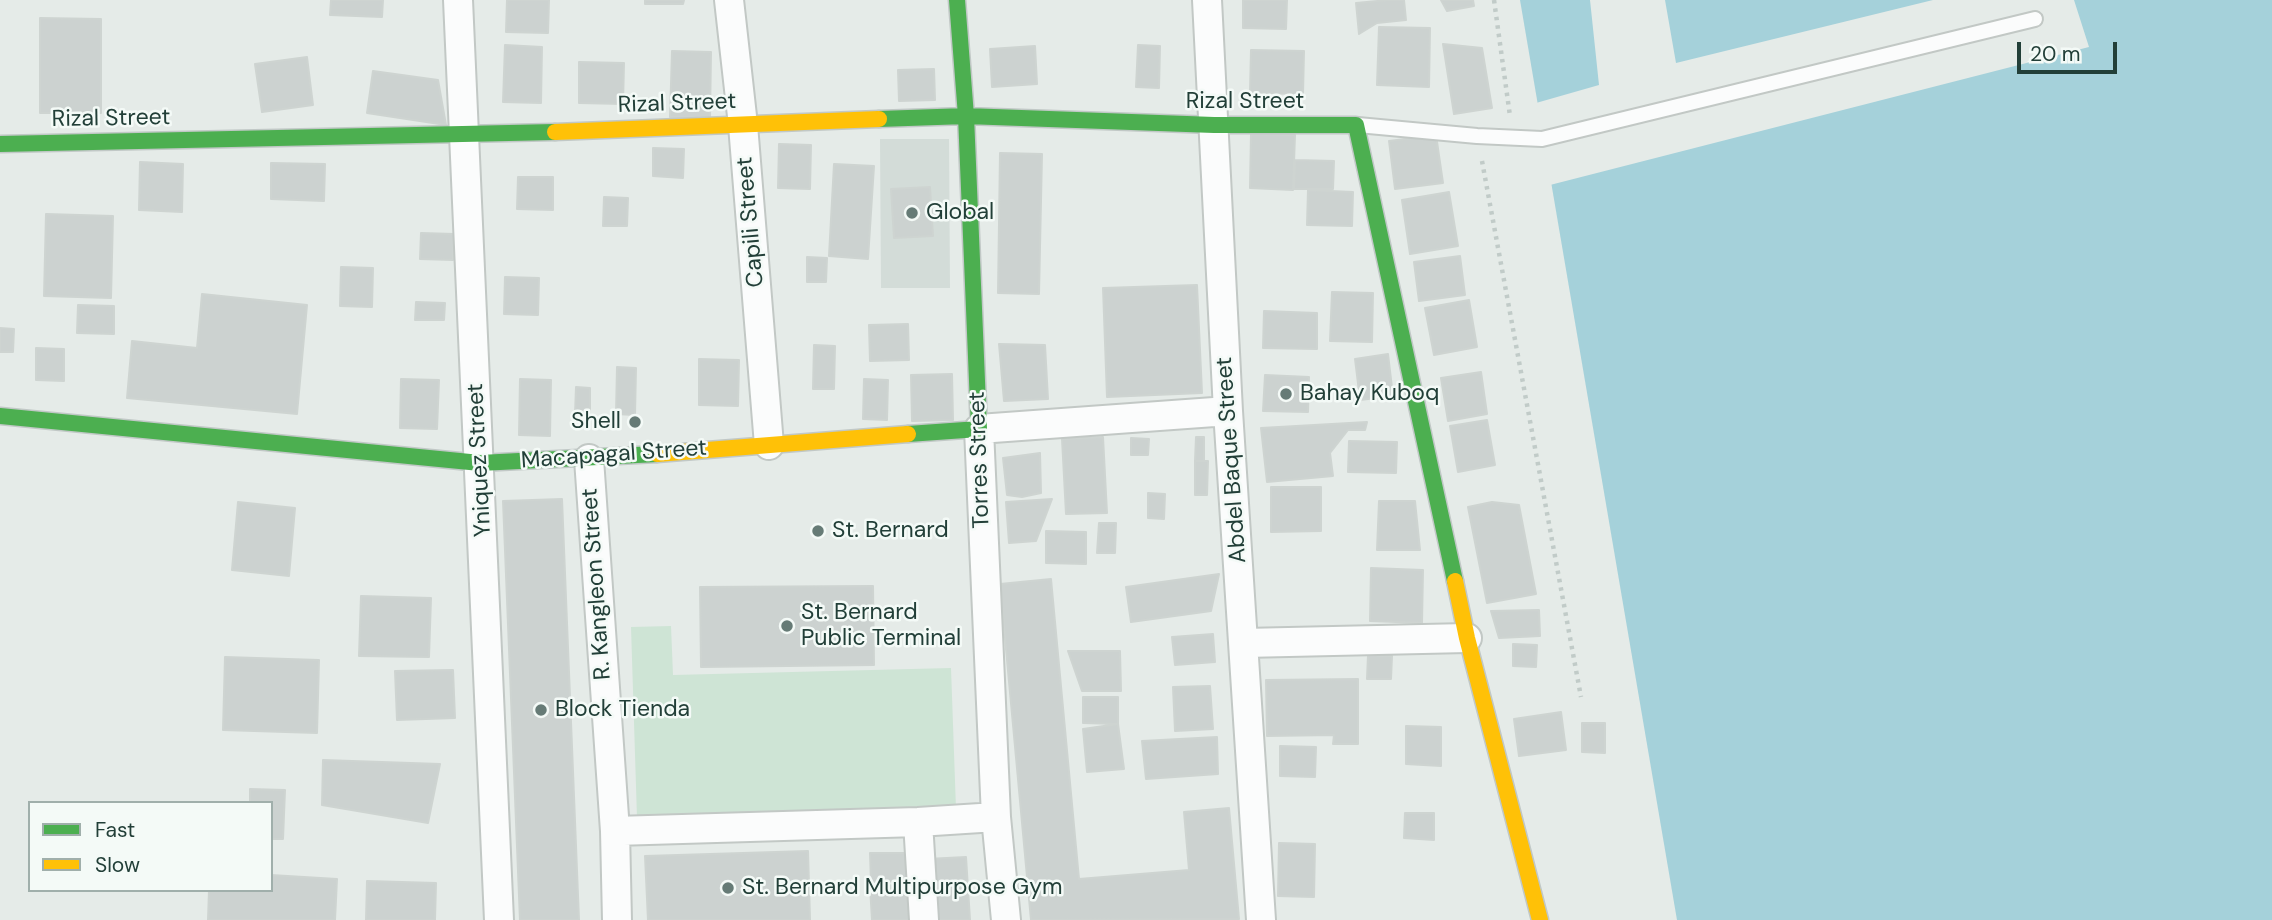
<!DOCTYPE html>
<style>
body{margin:0}
#map{position:relative;width:2272px;height:920px;overflow:hidden;background:#e5ebe8;font-family:"DM Sans",sans-serif}
canvas{display:block}
.legend{position:absolute;left:28px;top:801px;width:245px;height:91px;box-sizing:border-box;background:#f4faf7;border:2px solid #a0afab;margin:0;padding:9px 12px;list-style:none;font-size:21px;color:#223f38}
.legend li{display:flex;align-items:center;gap:14px;height:35px}
.legend b{width:35px;border:2px solid #a0afab}
.scale{position:absolute;left:2017px;top:42px;width:100px;height:32px;box-sizing:border-box;border:4px solid #223f38;border-top:0;padding-left:9px;font-size:21px;line-height:24px;white-space:nowrap;color:#223f38;-webkit-text-stroke:5px #f4faf7;paint-order:stroke}
</style>
<div id="map">
<canvas width="2272" height="920"></canvas>
<ul class="legend">
<li><b style="height:9px;background:#4caf50"></b>Fast</li>
<li><b style="height:9px;background:#ffc107"></b>Slow</li>
</ul>
<div class="scale">20 m</div>
</div>
<script>
const g = document.querySelector('canvas').getContext('2d');
g.lineJoin = 'round';
function fill(path, color) {
  g.fillStyle = color;
  g.fill(path, 'evenodd');
}
function strokePath(path, color, width, dash) {
  g.strokeStyle = color;
  g.lineWidth = width;
  g.lineCap = dash ? 'butt' : 'round';
  g.setLineDash(dash || []);
  g.stroke(path);
}
function drawText(font, color, halo, rows, align = 'center') {
  g.font = font + ' "DM Sans",sans-serif';
  g.lineWidth = 5;
  g.setLineDash([]);
  g.textBaseline = 'middle';
  g.strokeStyle = halo;
  g.fillStyle = color;
  for (const [text, x, y, turn = 0] of rows) {
    g.save();
    g.translate(x, y);
    g.rotate((+turn || 0) * Math.PI / 180);
    g.textAlign = isNaN(turn) ? turn : align;
    if (halo) g.strokeText(text, 0, 0);
    g.fillText(text, 0, 0);
    g.restore();
  }
}
fill(new Path2D(`
 M880,139h69l1,149h-69z`), '#d3dcd8');
fill(new Path2D(`
 M671,626l2,49 278,-7 5,141 -319,9 -6,-191z`), '#cee4d5');
fill(new Path2D(`
 M1520,0h752v920h-595z`), '#a5d1da');
fill(new Path2D(`
 M1590,0h75l11,63 257,-63h141l15,47 -539,138 -14,-82 63,-18z`), '#e5ebe8');
const building = new Path2D(`
 M331,0h52l-1,17 -52,-2z
 M507,0h42l-1,33 -42,-1z
 M645,0h39l-1,4h-38z
 M1243,0h44l-1,29 -43,-1z
 M1388,0h16l2,20 -29,3 -18,11 -3,-31z
 M1441,0h32l1,6 -27,5z
 M40,18l61,1v94h-61z
 M1379,27l51,1 -1,59 -52,-2z
 M1443,44l39,4 10,60 -38,6z
 M505,45l37,2 -1,56 -38,-1z
 M1138,45l22,1 -1,42 -23,-1z
 M1035,46l2,38 -45,3 -2,-38z
 M1251,50l53,1 -1,43 -53,-1z
 M672,51l39,1 -1,66 -40,-1z
 M307,57l6,48 -51,7 -7,-48z
 M579,62l45,1 -1,41 -44,-1z
 M934,69l1,31 -36,1 -1,-31z
 M373,71l65,9 8,45 -79,-12z
 M1251,134l44,1 -2,55 -43,-2z
 M1436,135l7,48 -48,6 -6,-48z
 M779,144l32,1 -1,44 -32,-1z
 M653,148l31,1 -1,29 -30,-2z
 M1000,153l42,1 -3,140 -41,-1z
 M1295,160l39,1 -1,28h-39z
 M140,162l43,2 -1,48 -43,-2z
 M271,163l54,1 -1,37 -53,-2z
 M834,164l40,2 -6,93 -39,-3z
 M518,177h35v33l-36,-1z
 M930,187l3,49 -39,2 -3,-49z
 M1308,190l45,2 -1,34 -45,-1z
 M1449,192l9,54 -48,8 -8,-54z
 M604,197l24,1 -1,28h-24z
 M46,214l67,2 -2,82 -67,-2z
 M421,233l33,1 -1,26 -33,-1z
 M1460,256l5,39 -46,6 -5,-39z
 M807,257l20,1 -1,24h-19z
 M341,267l32,1 -1,39 -32,-1z
 M505,277l34,1 -1,37 -34,-1z
 M1197,285l5,108 -95,4 -4,-109z
 M1332,292l41,1 -1,49 -42,-1z
 M202,294l105,11 -10,109 -170,-16 5,-57 65,7z
 M1469,300l8,47 -43,8 -9,-47z
 M416,302l29,1 -1,17h-29z
 M78,305l36,1v28l-37,-1z
 M1264,311l53,2v36l-54,-1z
 M908,324l1,36 -39,1 -1,-36z
 M0,328l14,1 -1,23h-13z
 M999,344l46,1 3,54 -44,2z
 M814,345l21,1 -1,43h-21z
 M36,348l28,1v32l-28,-1z
 M1388,354l5,42 -33,4 -5,-41z
 M699,359l40,1 -1,46 -39,-1z
 M617,367l19,1 -1,47 -19,-1z
 M1481,372l6,42 -39,7 -7,-43z
 M952,374l1,46 -41,1 -1,-46z
 M1265,375l44,2 -1,35 -45,-1z
 M401,379l38,1 -2,49 -37,-1z
 M520,379l31,1 -1,56 -31,-1z
 M864,379l24,1 -1,40 -24,-1z
 M576,387l14,1v27l-15,-1z
 M1487,420l8,45 -37,7 -8,-46z
 M1367,422l-2,8h-17l-18,23 3,23 -66,6 -6,-54z
 M1103,437l4,76 -41,1 -4,-75z
 M1196,437h8v24h-9z
 M1131,438l18,1 -1,16h-17z
 M1349,441l48,1 -1,31 -48,-1z
 M1040,453l1,40 -19,4 -15,-2 -4,-37z
 M1195,461h13l-1,34h-12z
 M1271,487h50v44l-50,1z
 M1148,493l17,1 -1,25 -16,-1z
 M562,499l17,421h-59l-17,-419z
 M1052,499l-16,42 -27,2 -3,-41z
 M1379,501h36l5,49h-43z
 M238,502l57,6 -6,68 -57,-6z
 M1492,502l27,3 17,89 -49,9 -19,-96z
 M1099,523h17l-1,30h-18z
 M1046,531l40,1v32l-40,-1z
 M1371,568l52,2 -1,53 -52,-2z
 M1219,574l-8,37 -80,11 -5,-35z
 M1051,579l28,300 110,-9 -5,-58 45,-4 10,111 -208,1 -31,-336z
 M873,586l1,79 -173,2 -1,-80z
 M361,596l70,2 -2,59 -70,-1z
 M1539,610l1,26 -41,2 -8,-27z
 M1213,634l2,28 -40,3 -3,-28z
 M1513,644l24,1 -1,22 -23,-1z
 M1068,651h52l1,40h-39z
 M1368,655l24,1 -1,23h-24z
 M225,657l94,3 -2,73 -94,-3z
 M453,670l2,48 -58,2 -2,-49z
 M1358,679v65h-25l1,-9 -67,1 -1,-56z
 M1210,686l3,43 -38,2 -2,-44z
 M1083,697h35v27l-35,-1z
 M1561,712l5,38 -47,6 -5,-37z
 M1582,723h23v30l-23,-1z
 M1118,724l6,45 -37,3 -4,-43z
 M1406,726l35,1v39l-35,-2z
 M1217,737l1,37 -72,5 -4,-38z
 M1280,746l36,1 -1,30 -35,-1z
 M323,760l117,4 -12,59 -106,-18z
 M250,789l35,1 -2,49h-12v-36h-21z
 M1405,813h29v27l-30,-2z
 M1279,843l36,1 -1,53 -36,-1z
 M808,851l2,69h-162l-3,-64z
 M870,853h40l1,28 -40,1z
 M966,857l4,63h-39l-4,-61z
 M271,875l66,4 -2,41h-127l1,-30h62z
 M367,881l69,2 -1,37h-69z
 M907,885l2,35h-37l-2,-34z`);
fill(building, '#ccd2d0');
strokePath(building, '#ced4d1', 2);
const lane = new Path2D(`
 M1358,125l119,11 65,3 493,-120`);
const street = new Path2D(`
 M458,0l41,920
 M729,0l14,125 26,320
 M1207,0l21,411 33,509
 M589,459l26,372 2,89
 M1244,643l223,-5
 M918,822l6,98
 M615,831l303,-9 78,-5
 M1006,920l-10,-103 -17,-388 249,-18`);
const fast = new Path2D(`
 M879,119l87,-3 248,9h142l99,456
 M0,144l555,-12
 M0,416l480,47 177,-9
 M908,434l71,-5 -13,-313 -9,-116`);
const slow = new Path2D(`
 M555,132l324,-13
 M657,454l251,-20
 M1455,581l12,57 73,282`);
strokePath(lane, '#c2c8c5', 18);
strokePath(street, '#c2c8c5', 32);
strokePath(fast, '#c1c8c6', 19);
strokePath(slow, '#c1c8c6', 19);
strokePath(new Path2D(`
 M1494,0l16,116
 M1482,161l99,536`), '#c1cbc8', 4.5, [3.5, 5]);
strokePath(lane, '#fbfcfc', 14);
strokePath(street, '#fbfcfc', 28);
strokePath(fast, '#4caf50', 16);
strokePath(slow, '#ffc107', 16);
for (const [x, y, r, color] of [
 [912,213,7,"#667b76"],
 [1286,394,7,"#667b76"],
 [635,422,7,"#667b76"],
 [818,531,7,"#667b76"],
 [787,626,7,"#667b76"],
 [541,710,7,"#667b76"],
 [728,888,7,"#667b76"]
]) {
  const dot = new Path2D();
  dot.arc(x, y, r, 0, 2 * Math.PI);
  g.fillStyle = color;
  g.fill(dot);
  strokePath(dot, '#f4faf7', 2.5);
}
drawText('23px', '#223f38', '#f4faf7', [
 ["Rizal Street",1245,102],
 ["Rizal Street",677,104,-2],
 ["Rizal Street",111,119,-1],
 ["Capili Street",751,222,-95],
 ["Macapagal Street",614,455,-4],
 ["Yniquez Street",480,460,-93],
 ["Torres Street",980,460,-92],
 ["Abdel Baque Street",1232,460,-94],
 ["R. Kangleon Street",597,584,-94]
]);
drawText('23px', '#223f38', '#f4faf7', [
 ["Global",926,213],
 ["Bahay Kuboq",1300,394],
 ["Shell",621,422,"right"],
 ["St. Bernard",832,531],
 ["St. Bernard",801,613],
 ["Public Terminal",801,639],
 ["Block Tienda",555,710],
 ["St. Bernard Multipurpose Gym",742,888]
], 'left');
</script>
